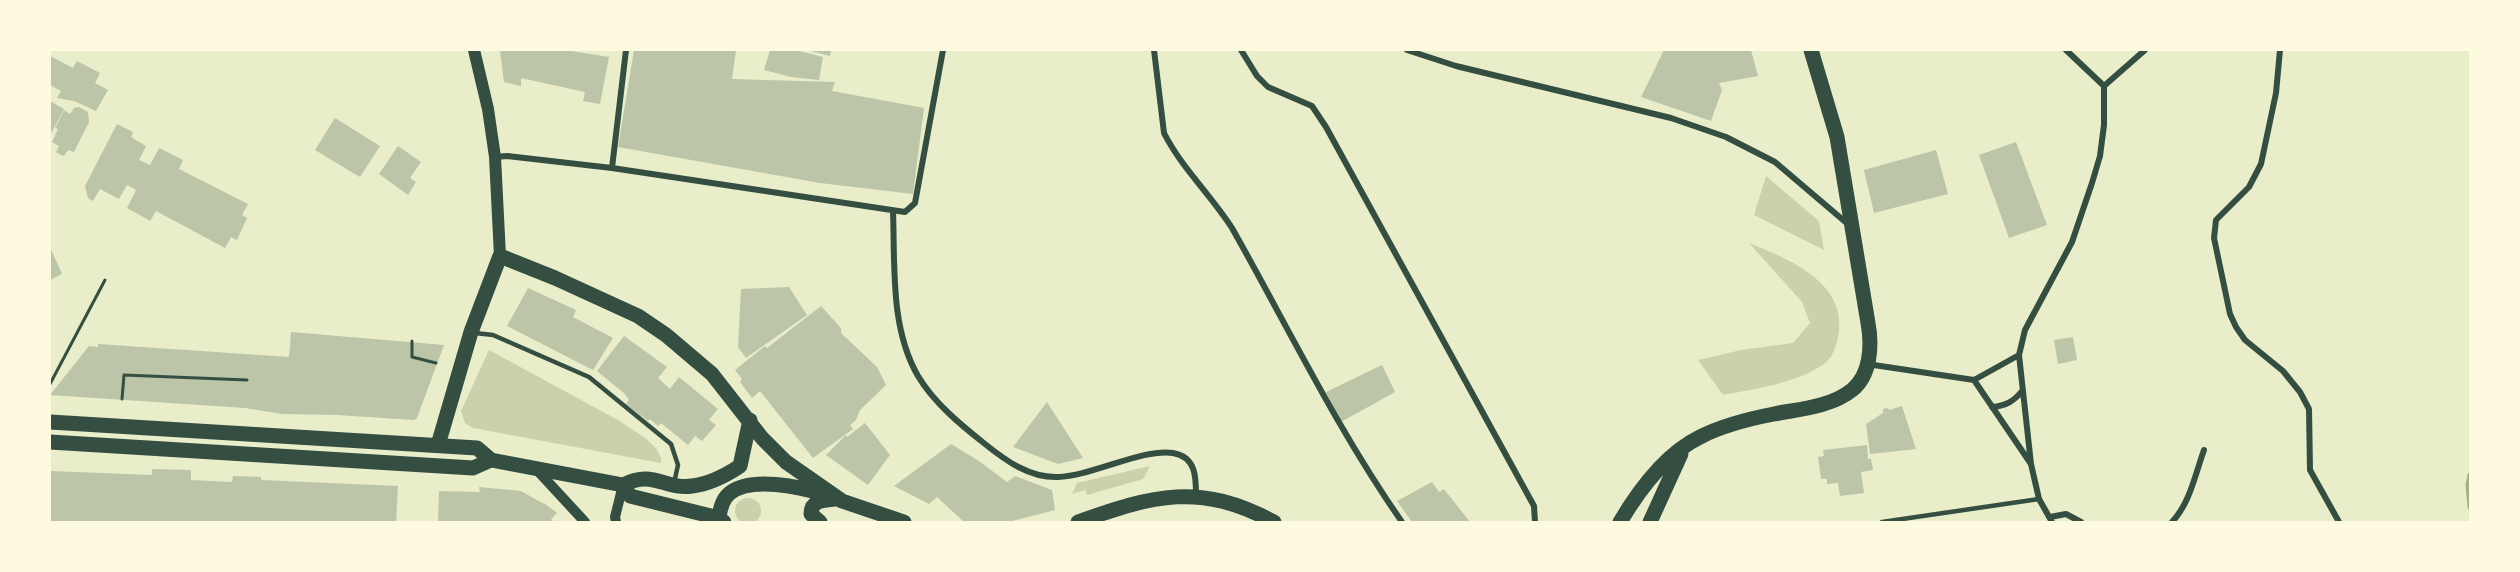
<!DOCTYPE html>
<style>
body{margin:0}
#map{position:relative;width:2520px;height:572px;overflow:hidden;background:#e9edc9;font-family:Arial,sans-serif}
canvas{display:block}
.frame{position:absolute;inset:0;border:51px solid #fefae0;pointer-events:none}
</style>
<div id="map">
<canvas width="2520" height="572"></canvas>
<div class="frame"></div>
</div>
<script>
const g = document.querySelector('canvas').getContext('2d');
g.lineJoin = 'round';
function fill(path, color) {
  g.fillStyle = color;
  g.fill(path, 'evenodd');
}
function strokePath(path, color, width, dash) {
  g.strokeStyle = color;
  g.lineWidth = width;
  g.lineCap = dash ? 'butt' : 'round';
  g.setLineDash(dash || []);
  g.stroke(path);
}
fill(new Path2D(`
 M1766,176l53,45 5,29 -70,-35z
 M1749,243c39,16 96,38 90,89 -2,11 -5,25 -15,32 -27,19 -69,25 -101,31l-25,-35 43,-10 52,-7 17,-20 -8,-21z
 M489,350l129,70 26,17 12,11 5,10v5l-188,-35 -8,-5 -4,-12z
 M1150,466l-7,13 -56,16 -2,-5 -13,4 5,-11z
 M735 511a13 13 0 1 1 26 0a13 13 0 1 1-26 0Z`), '#cad2ad');
strokePath(new Path2D(`
 M2470,475l-2,10 2,22`), '#a3b18a', 5);
fill(new Path2D(`
 M500,50h65l44,7 -9,47 -17,-3 2,-9 -64,-14v8l-17,-4z
 M634,50h102l-4,29 103,3 -3,9 92,17 -11,86 -93,-11 -202,-36z
 M770,50h25l28,7 -4,23 -28,-3 -27,-7z
 M807,50h24l-1,6z
 M1664,50h87l7,26 -39,7 3,7 -11,31 -70,-24z
 M50,56l23,12 4,-7 23,12 -5,10 13,7 -12,21 -22,-10 -17,-3 4,-7 -11,-6z
 M50,101l14,8 -14,26z
 M79,107l9,5 1,10 -15,30 -6,-2 -4,6 -5,-2 -3,-2 3,-6 -7,-4 6,-13 -3,-1 9,-18 6,4 4,-6z
 M335,118l45,28 -20,31 -45,-27z
 M117,124l16,8 -2,5 15,9 -7,14 11,5 9,-17 24,12 -4,9 69,35 -6,11 5,3 -10,22 -6,-3 -6,11 -69,-37 -6,10 -3,-2 -20,-11 9,-18 -9,-5 -8,14 -19,-10 -7,12 -5,-3 -3,-12z
 M2016,142l31,83 -38,13 -30,-83z
 M398,146l23,16 -11,16 6,4 -8,13 -29,-21z
 M1936,150l12,44 -74,19 -10,-43z
 M50,247l12,27 -12,6z
 M789,287l18,28 -61,43 -8,-11 3,-58z
 M528,288l48,22 -3,7 40,21 -20,32 -86,-44z
 M821,306l20,22v5l36,34 9,18 -26,25 -4,10 -6,5 3,4 -40,29 -53,-67 -8,7 -12,-16 2,-3 -7,-9 30,-24 2,2z
 M291,332l153,13 -27,73 -3,2 -77,-5 -55,-1 -37,-6 -195,-13 39,-49 9,1v-3l191,13z
 M624,336l43,31 -9,11 12,11 9,-12 39,32 -9,11 7,5 -14,16 -7,-5 -7,9 -27,-22 -3,3 -8,-7 -2,2 -22,-17 3,-4 -4,-6 -28,-23z
 M2073,337l4,23 -19,4 -4,-24z
 M1382,365l13,27 -54,30 -15,-30z
 M1047,402l36,56 -25,6 -45,-17z
 M1902,406l14,43 -46,5 -4,-30 17,-11v-4l5,-1 1,2z
 M865,423l25,32 -22,30 -42,-30 20,-20 1,2z
 M951,444l28,17 28,21 8,-6 37,14 3,20 -47,12h-44l-27,-25 -8,7 -35,-18z
 M1867,445l1,14h3l2,11 -12,2 3,21 -24,3 -2,-13 -11,1v-5h-6l-3,-22 6,-1 -1,-6z
 M152,469l39,1v10l41,2 1,-6 28,1v3l137,6 -2,36h-346v-51l102,4z
 M1432,482l7,10 5,-3 26,33h-58l-15,-21z
 M479,487l42,4 23,13v-1l13,10 -6,6 3,3h-116l1,-31 41,1z`), '#bcc5a7');
strokePath(new Path2D(`
 M412,341v16l24,6
 M50,384l55,-104
 M122,399l2,-24 123,5`), '#344e41', 3);
strokePath(new Path2D(`
 M475,333l18,2 96,42 82,67 7,21 -4,18
 M1882,522l157,-23`), '#344e41', 4.5);
strokePath(new Path2D(`
 M1154,50l10,83c17,34 47,62 68,95 56,99 105,201 170,294
 M1241,50l16,26 11,11 44,19 14,21 208,379 1,16
 M1407,50l49,16 215,52 55,19 49,25 74,63
 M2280,50l-4,43 -15,71 -12,23 -33,33 -2,18 16,76 6,13 9,13 38,31 17,21 9,17 1,61 29,52
 M2104,86l41,-36
 M495,157l12,-1 105,12 293,44 10,-9 28,-153
 M612,168l14,-118
 M893,211c2,54 -3,117 25,165 16,27 43,49 67,68 21,17 45,34 73,33 34,-1 85,-29 115,-24 23,4 23,24 23,42
 M1867,364l107,16 57,84 8,35 13,23
 M1974,380l45,-25
 M1992,407c14,-1 22,-6 30,-16
 M2031,464l-12,-109 6,-25 47,-88 20,-59 8,-27 4,-31v-39l-38,-36
 M2050,517l16,-3 15,8
 M2172,522c18,-19 23,-47 32,-72`), '#344e41', 6);
strokePath(new Path2D(`
 M536,469l49,53
 M616,522l-1,-5 8,-32`), '#344e41', 10);
strokePath(new Path2D(`
 M474,50l14,59 7,48 5,99`), '#344e41', 12);
strokePath(new Path2D(`
 M50,422l427,26 14,12
 M50,442l423,26 18,-8 132,25
 M438,445l33,-113 29,-76 55,22 83,38 28,19 46,39 50,64 24,24 56,39 62,21
 M623,485c30,-16 42,5 69,1 18,-2 33,-10 48,-20l10,-46
 M623,485l7,11 89,22 5,4
 M719,518c1,-9 3,-19 11,-25 21,-17 70,-6 93,1
 M820,522l-9,-8c0,-14 13,-14 24,-15
 M1078,522c76,-27 121,-40 196,0
 M1620,522c19,-32 45,-68 80,-85 23,-12 48,-18 74,-23 25,-5 57,-7 78,-24 19,-15 20,-45 16,-67l-31,-186 -26,-87
 M1650,522l31,-68`), '#344e41', 15);
</script>
